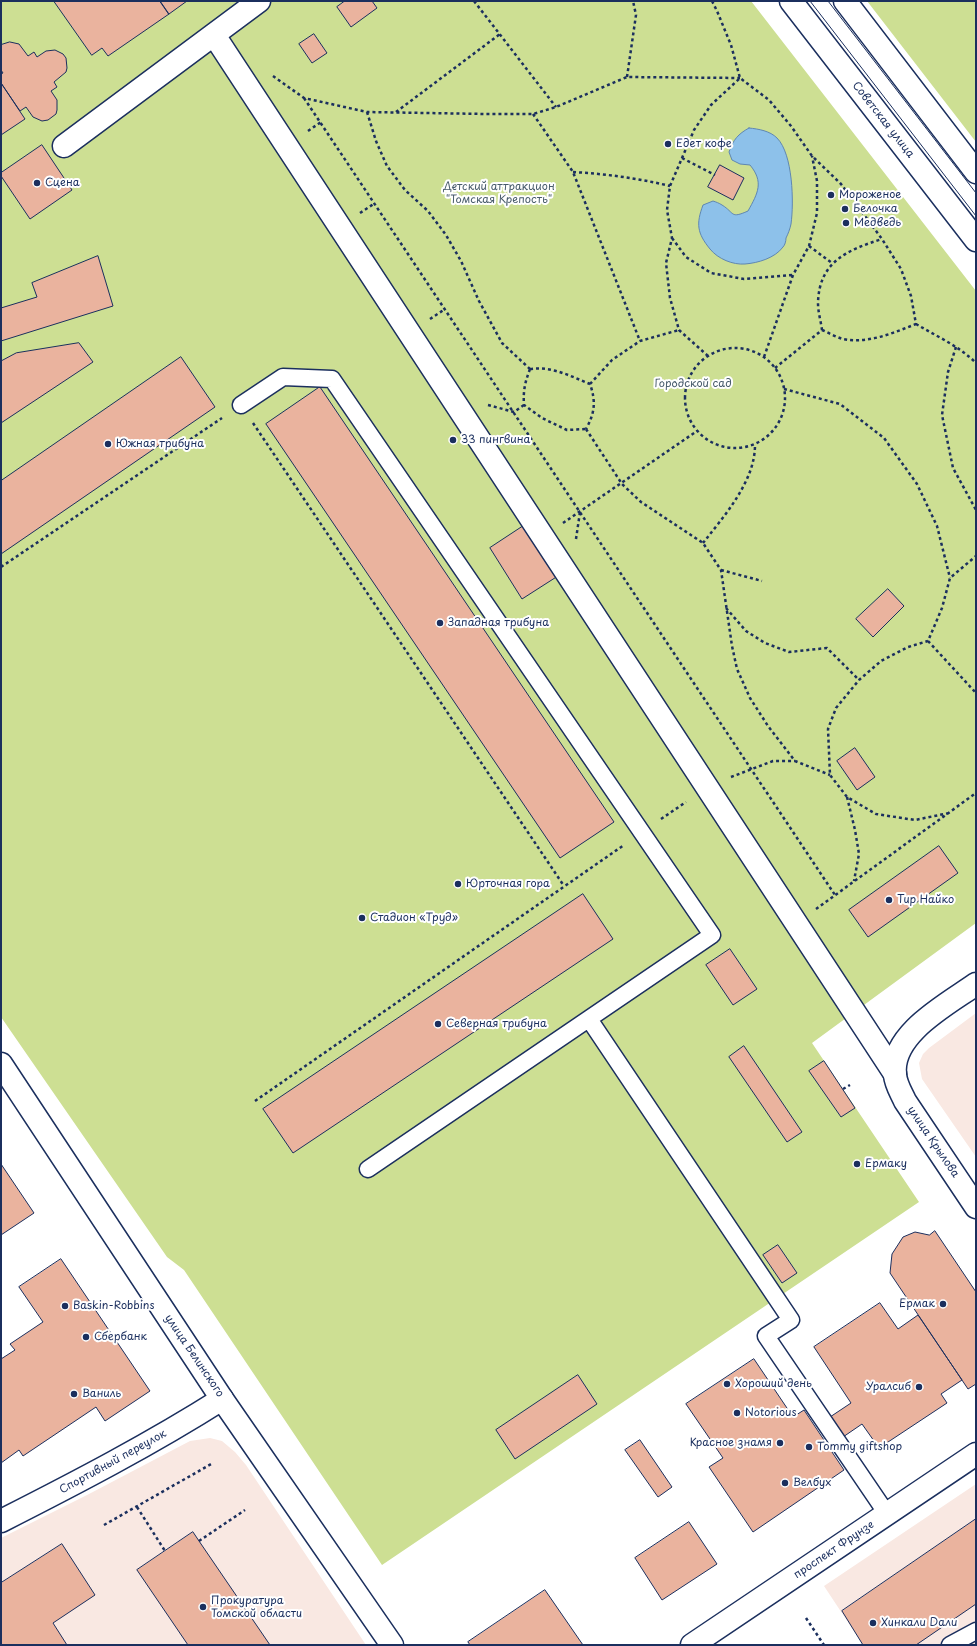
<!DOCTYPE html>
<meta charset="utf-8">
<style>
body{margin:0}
#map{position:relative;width:977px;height:1646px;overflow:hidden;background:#fff;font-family:"Playpen Sans",sans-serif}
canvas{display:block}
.frame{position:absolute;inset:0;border:2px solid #1b2f5e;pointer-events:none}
</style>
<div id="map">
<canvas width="977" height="1646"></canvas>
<div class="frame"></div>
</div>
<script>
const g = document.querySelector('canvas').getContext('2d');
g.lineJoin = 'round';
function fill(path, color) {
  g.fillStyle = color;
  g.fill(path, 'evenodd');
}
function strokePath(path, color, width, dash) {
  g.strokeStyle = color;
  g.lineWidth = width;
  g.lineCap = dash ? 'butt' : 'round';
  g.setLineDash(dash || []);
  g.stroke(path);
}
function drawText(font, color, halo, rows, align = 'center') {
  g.font = font + ' "Playpen Sans",sans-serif';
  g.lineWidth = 4;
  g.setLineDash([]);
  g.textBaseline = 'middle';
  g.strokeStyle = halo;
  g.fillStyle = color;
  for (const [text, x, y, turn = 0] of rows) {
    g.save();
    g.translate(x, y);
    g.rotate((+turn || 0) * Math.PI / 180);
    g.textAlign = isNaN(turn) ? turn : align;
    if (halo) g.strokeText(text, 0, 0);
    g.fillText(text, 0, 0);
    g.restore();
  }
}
fill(new Path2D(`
 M976,1013v144l-54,-78 -3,-16 4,-9 6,-6z
 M210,1438l12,3 13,11 11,13 120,180h-349l-16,-24v-83l88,-44 101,-53z
 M976,1484v161h-113l-39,-59z`), '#f9e8e2');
fill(new Path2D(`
 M1,1h750l225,290v632l-164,120 107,159 -537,363 -198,-295 -17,-13 -166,-240z
 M867,1h109v141z`), '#cddf93');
const water = new Path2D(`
 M749,128c10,1 21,3 28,10 16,16 17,65 14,86 -1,5 -3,10 -5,14 0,3 -1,7 -3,9 -8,11 -25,16 -38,17 -12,1 -27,-5 -35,-15 -13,-16 -14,-25 -7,-44l10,-4c3,1 6,2 9,4 13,8 8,14 26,6 10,-18 16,-29 2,-46l-10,-1 -8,-4 -3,-8c4,-12 9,-18 20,-24z`);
fill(water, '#8dc1ea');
strokePath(water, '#5f87b2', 1);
const building = new Path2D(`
 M54,1h106l9,13 -61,42 -6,-8 -10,7z
 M160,1h27l-18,13z
 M345,1h27l5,7 -26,19 -14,-20z
 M314,34l13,19 -15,10 -13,-19z
 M10,42l9,2 9,12 6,-4 3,5 9,-6 9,-1 8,4 3,4 1,10 -1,4 -12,10 3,5 -6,4 6,9v10l-1,4 -8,6 -6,1 -9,-4 -7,-10 -6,4 -19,-28v-9l2,-1 -2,-3v-25z
 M1,83l24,36 -24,16z
 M42,145l30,45 -42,29 -29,-43v-3z
 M720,165l24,13 -11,22 -25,-13z
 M98,256l15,50 -112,35v-33l36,-11 -5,-14z
 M79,343l14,19 -92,61v-62l15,-8z
 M181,357l34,50 -214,147v-73z
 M320,387l294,435 -54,36 -294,-434z
 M528,523l33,51 -39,25 -32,-51z
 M888,589l16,17 -31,31 -17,-18z
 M855,748l20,29 -18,13 -20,-29z
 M939,846l19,27 -90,64 -19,-27z
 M583,894l30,45 -320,214 -30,-44z
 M730,949l27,40 -24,16 -27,-40z
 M744,1046l58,86 -15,10 -58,-85z
 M824,1061l31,47 -14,9 -32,-46z
 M1,1164l33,49 -33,22z
 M935,1231l41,61v92l-8,5 -78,-116 2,-19 11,-17 12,-5 14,3z
 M778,1245l19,28 -15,10 -19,-28z
 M61,1259l89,132 -45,30 -9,-14 -73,49 -4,-6 -18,13v-104l14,-9 -5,-6 33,-22 -24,-35z
 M880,1303l18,26 20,-14 44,65 -21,14 6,9 -68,45 -17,-24 -19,13 -13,-20 21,-14 -37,-56z
 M754,1359l39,58 11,-7 40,60 -91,62 -44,-65 14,-9 -37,-54z
 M578,1375l19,29 -82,55 -19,-29z
 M640,1440l32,47 -14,10 -33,-47z
 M976,1519v85l-60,41h-53l-21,-34z
 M689,1522l28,42 -55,36 -27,-42z
 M193,1532l6,9 71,104h-82l-51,-75z
 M62,1544l33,51 -42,28 14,22h-66v-62z
 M545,1590l38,55h-113l-2,-3z`);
fill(building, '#eab39e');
strokePath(building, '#1b2f5e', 1);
const lane = new Path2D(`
 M241,405l42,-28 49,2 380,556 -344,234
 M589,1019l202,301 -25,16 121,178
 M950,1645l26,-14`);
const street = new Path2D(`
 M214,35l681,1039
 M64,146l195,-145
 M1,1521c75,-38 150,-77 221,-122`);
const secondary = new Path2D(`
 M791,1l185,239
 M845,1l131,171
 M976,984c-28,20 -86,50 -81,91 1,10 6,17 10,26l71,106
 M1,1064l221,335 170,246
 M692,1645l284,-191`);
strokePath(lane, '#1b2f5e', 19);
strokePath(street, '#1b2f5e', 25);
strokePath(secondary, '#1b2f5e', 25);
strokePath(new Path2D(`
 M474,1l82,106
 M712,1l5,10 14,34 9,33 29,22 22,26 21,30 29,28 41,55 19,30 10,27 5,28
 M273,76l31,22 63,14 119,2h47l23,-7 71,-30 113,1
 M627,77l9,-62 -3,-14
 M304,98l531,797
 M367,112l9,29 11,25 18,24 23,21 18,24 15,26 18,40 23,42 28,26
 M396,112l104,-78
 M533,114l40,58 67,169
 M308,131l13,-9
 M682,158l33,17
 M573,172c33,2 64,6 97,14
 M360,213l15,-10
 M672,238l14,19 25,16 33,6 49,-4
 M809,246l23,17
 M430,319l15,-10
 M916,324c20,12 43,22 60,39
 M822,330c-1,-8 -4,-18 -4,-27 1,-42 30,-53 64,-64
 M822,330c7,3 14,7 21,9 25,5 50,-6 73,-15
 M956,347l-8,25 -6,43 11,53 23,42
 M685 398a50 50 0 1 1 100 0a50 50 0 1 1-100 0Z
 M708,356l-29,-26 -9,-32 -4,-35 6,-25 -5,-28 3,-24 24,-56 17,-25 28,-26
 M764,357l29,-82 16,-29 8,-33v-32l-5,-25
 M775,368l47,-38
 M530,369c22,-3 40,7 60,15 6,17 5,29 -4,45
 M530,369c-5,13 -7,22 -6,36l18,13 25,12 19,-1
 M590,384l22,-24 28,-19 39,-11
 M784,389l56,15 44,34 33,46 20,42 13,52
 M488,405l26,7 10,-7
 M253,423l311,463
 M586,429l36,55 19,18 62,41 18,27 11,76 5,23 13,29 18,28 27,35 35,14
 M563,523l134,-92
 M576,539l4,-27
 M703,543c22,-28 52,-62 52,-98
 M1,567l221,-149
 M721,570l41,11
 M726,608l20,23 19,12 24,9 38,-4 32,32
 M928,641l48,52
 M731,777l42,-16h22
 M847,797l8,33 4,24 -5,27
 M949,813l-34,7 -39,-6 -29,-17 -17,-22 -2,-46 8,-21 23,-28 22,-19 27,-14 20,-6 14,-33 8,-30 26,-22
 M661,819l25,-17
 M816,909l160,-116
 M843,1089l7,-4
 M255,1101l369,-256
 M137,1507l28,44
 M104,1525l109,-62
 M199,1541l46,-31
 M806,1618l18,27`), '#1b2f5e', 2.5, [3, 3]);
strokePath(lane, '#fff', 16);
strokePath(street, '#fff', 22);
strokePath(secondary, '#fff', 22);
strokePath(new Path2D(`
 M810,1l166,215
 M828,1l148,192`), '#1b2f5e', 1);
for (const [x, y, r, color] of [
 [668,144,4,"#1b2f5e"],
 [37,183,4,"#1b2f5e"],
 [831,195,4,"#1b2f5e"],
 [845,209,4,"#1b2f5e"],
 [846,223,4,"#1b2f5e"],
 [453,440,4,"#1b2f5e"],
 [108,444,4,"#1b2f5e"],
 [440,623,4,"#1b2f5e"],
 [458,884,4,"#1b2f5e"],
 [889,900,4,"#1b2f5e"],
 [362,918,4,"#1b2f5e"],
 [438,1024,4,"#1b2f5e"],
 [857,1164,4,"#1b2f5e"],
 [943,1304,4,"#1b2f5e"],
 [65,1306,4,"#1b2f5e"],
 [86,1337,4,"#1b2f5e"],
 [727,1384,4,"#1b2f5e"],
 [919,1387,4,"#1b2f5e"],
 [74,1394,4,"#1b2f5e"],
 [737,1413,4,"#1b2f5e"],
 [780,1443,4,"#1b2f5e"],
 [809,1447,4,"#1b2f5e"],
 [785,1483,4,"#1b2f5e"],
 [203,1607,4,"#1b2f5e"],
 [873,1623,4,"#1b2f5e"]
]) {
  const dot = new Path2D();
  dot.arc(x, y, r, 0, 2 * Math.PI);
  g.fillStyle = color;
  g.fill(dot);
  strokePath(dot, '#fff', 1.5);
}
drawText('11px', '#1b2f5e', '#fff', [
 ["Советская улица",883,120,52],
 ["улица Крылова",933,1142,56],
 ["улица Белинского",194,1356,56],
 ["Спортивный переулок",113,1462,-29],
 ["проспект Фрунзе",834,1550,-34]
]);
drawText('11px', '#1b2f5e', '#fff', [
 ["Едет кофе",676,144],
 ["Сцена",45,183],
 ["Мороженое",839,195],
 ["Белочка",853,209],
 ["Медведь",854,223],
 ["33 пингвина",461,440],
 ["Южная трибуна",116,444],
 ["Западная трибуна",448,623],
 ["Юрточная гора",466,884],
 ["Тир Найко",897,900],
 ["Стадион «Труд»",370,918],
 ["Северная трибуна",446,1024],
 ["Ермаку",865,1164],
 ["Ермак",935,1304,"right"],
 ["Baskin-Robbins",73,1306],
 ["Сбербанк",94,1337],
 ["Хороший день",735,1384],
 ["Уралсиб",911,1387,"right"],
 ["Ваниль",82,1394],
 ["Notorious",745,1413],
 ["Красное знамя",772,1443,"right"],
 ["Tommy giftshop",817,1447],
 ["Велбух",793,1483],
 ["Прокуратура",211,1601],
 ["Томской области",211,1614],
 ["Хинкали Dали",881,1623]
], 'left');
drawText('11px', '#485b6b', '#fff', [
 ["Детский аттракцион",499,187],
 ["\"Томская Крепость\"",499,200],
 ["Городской сад",693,384]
]);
</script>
